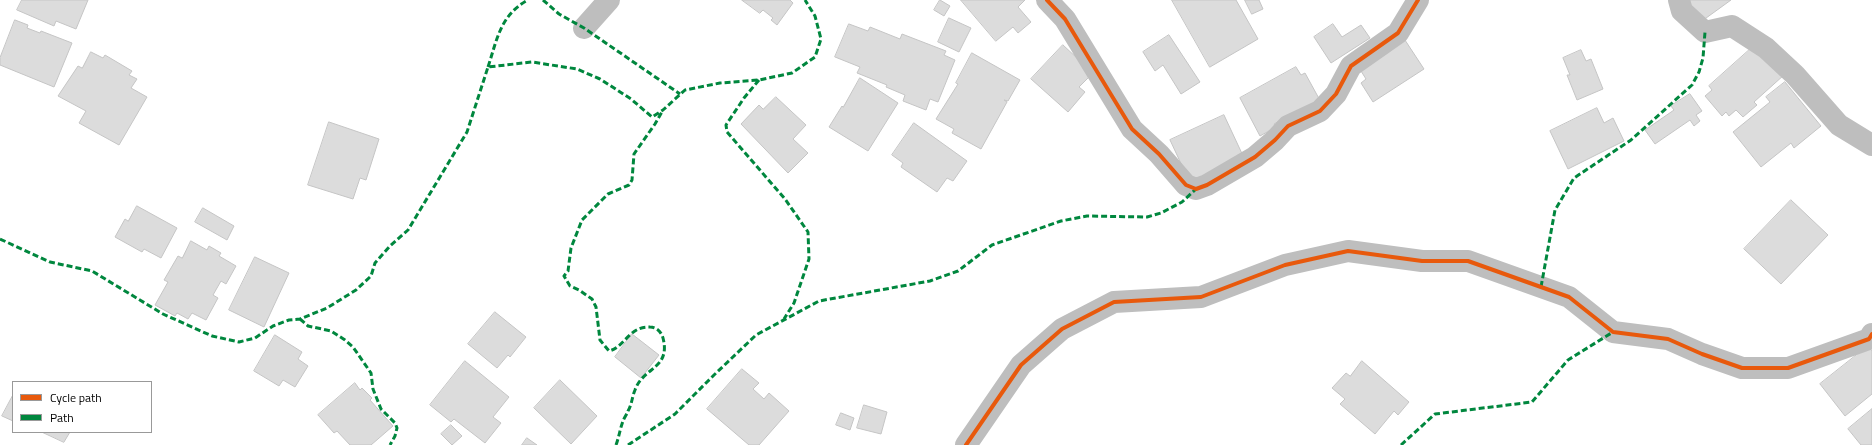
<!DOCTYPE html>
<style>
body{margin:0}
#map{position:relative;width:1872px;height:445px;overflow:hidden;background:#fff;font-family:"Titillium Web",sans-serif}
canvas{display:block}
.legend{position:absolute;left:12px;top:381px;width:140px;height:52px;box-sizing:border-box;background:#fff;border:1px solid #999;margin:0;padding:5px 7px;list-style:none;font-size:12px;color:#000}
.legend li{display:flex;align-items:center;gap:8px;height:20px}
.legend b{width:20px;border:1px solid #999}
</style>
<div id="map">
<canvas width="1872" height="445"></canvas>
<ul class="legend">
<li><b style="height:5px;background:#e8590c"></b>Cycle path</li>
<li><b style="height:5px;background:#00873e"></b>Path</li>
</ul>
</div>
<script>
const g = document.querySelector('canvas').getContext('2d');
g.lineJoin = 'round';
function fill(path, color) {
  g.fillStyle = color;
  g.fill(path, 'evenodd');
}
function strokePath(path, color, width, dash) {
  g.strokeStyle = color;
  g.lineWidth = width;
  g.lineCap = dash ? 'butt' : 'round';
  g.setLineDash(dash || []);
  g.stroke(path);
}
const building = new Path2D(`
 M22,0h66l-12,29 -20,-8 -2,5 -37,-16z
 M742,0h48l3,3 -16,22 -6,-5 2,-2 -10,-8 -3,3z
 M940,0l10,6 -6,10 -10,-6z
 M961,0h64l-7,7 13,15 -13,11 -5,-6 -17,14z
 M1172,0h64l22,39 -48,28z
 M1245,0h14l4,9 -11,5z
 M1687,0h44l-29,21z
 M949,18l22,10 -12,24 -21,-10z
 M15,20l13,5 -1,3 13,5 1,-2 31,12 -18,44 -54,-22v-7z
 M849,24l19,7 2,-4 30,12 2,-5 44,17 -2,4 11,5 -17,42 -8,-3 -4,11 -23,-9 2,-6 -19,-8 1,-2 -30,-12 3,-6 -25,-10z
 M1333,24l9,13 19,-12 9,13 -39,25 -17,-26z
 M1401,34l23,35 -51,33 -12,-19 5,-4 -10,-16z
 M1169,35l31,47 -19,12 -18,-29 -8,6 -12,-19z
 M1756,44l28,31 -30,27 3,3 -14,12 -7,-7 -7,6 -3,-4 -4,4 -17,-20 7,-6 -3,-4z
 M1063,45l30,28 -14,14 6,5 -17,20 -37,-33z
 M1581,50l5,11 5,-2 12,30 -26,11 -10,-25h3l-7,-17z
 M91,52l12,6 2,-3 27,16 -3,4 8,4 -6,9 16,9 -28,48 -40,-22 7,-12 -28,-15 20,-30 4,2z
 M972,53l48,27 -12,21 -4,-1 3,2 -26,47 -29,-16 2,-4 -18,-10 22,-35 -2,-1z
 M1296,67l5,8 4,-2 17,31 -25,7 -23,13 2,3 -16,9 -20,-38z
 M860,78l38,25 -30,48 -39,-24 13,-21 1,1z
 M1785,82l36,44 -27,22 -3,-5 -30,24 -28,-35 37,-30 -4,-5z
 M1690,94l12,17 -6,4 4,6 -6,5 -4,-6 -35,24 -10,-14 29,-20 -3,-4z
 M776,97l30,28 -13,14 15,14 -20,20 -47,-49 18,-19 4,4z
 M1597,108l7,15 9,-5 11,23 -56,28 -18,-38z
 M1224,115l21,45 -54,25 -21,-45z
 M329,122l50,17 -13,41 -6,-2 -7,21 -45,-14z
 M914,123l53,38 -14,20 -6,-3 -10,14 -36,-25 2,-4 -11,-8z
 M1791,200l37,35 -47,49 -37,-35z
 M137,206l40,22 -16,30 -17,-9 -2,3 -27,-15 10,-18 3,2z
 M203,208l31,18 -7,14 -32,-18z
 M191,241l16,9 2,-4 12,7 -2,3 17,10 -10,18 -5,-3 -8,14 5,3 -12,22 -14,-7 -4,6 -11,-6 -2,3 -20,-11 13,-23 -4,-2 14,-24 4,2z
 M255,257l34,16 -25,54 -35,-17z
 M495,312l31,25 -16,20 -2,-2 -11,13 -29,-24z
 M632,334l27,21 -18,23 -26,-21z
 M275,335l27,17 -4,7 10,7 -13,21 -12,-7 -4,6 -25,-15z
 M1868,346l4,5v43l-27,22 -25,-32z
 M465,361l44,36 -16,20 8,6 -16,20 -31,-24 -3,3 -21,-17z
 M1362,361l47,41 -11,13 -4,-4 -19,23 -35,-30 5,-5 -13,-11 14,-15 4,3z
 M742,369l17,14 -6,6 11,10 5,-6 20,18 -30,34h-10l-42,-36z
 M560,380l37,36 -26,28 -37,-36z
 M355,383l5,7 2,-2 10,10 -2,2 23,26 -22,19h-21l-13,-14 -3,2 -16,-18z
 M13,395v26l-11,-5z
 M864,405l23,7 -6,22 -24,-6z
 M1872,409v36h-11l-13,-16z
 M841,413l13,5 -4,12 -14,-5z
 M451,425l11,11 -10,9 -11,-11z
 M42,432h28l-6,10z
 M527,438l10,7h-15z`);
fill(building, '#dcdcdc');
strokePath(building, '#c5c5c5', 1);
strokePath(new Path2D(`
 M1047,0l18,19 67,110 27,25 27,31 10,4 11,-4 48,-28 20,-17 13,-14 32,-15 16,-17 15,-28 47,-33 20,-33
 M1679,0l3,11 23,21 27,-6 34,22 29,27 44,50 33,20
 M584,28l25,-28
 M966,445l55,-80 41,-36 52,-27 87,-5 84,-32 63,-14 74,10h46l101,36 44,35 55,7 34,15 40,14h46l81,-29 3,-5`), '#bebebe', 22);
strokePath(new Path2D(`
 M543,0l16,14 25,14 96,66
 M488,67c9,-27 12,-52 40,-67
 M759,80l-15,18 -18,27 1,7 58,67 23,33 1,27 -15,44 -10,16
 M0,239l50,23 42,9 71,43 49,22 27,6 16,-4 18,-12 16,-6 11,-1 27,-11 29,-18 15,-14 4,-13 15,-17 18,-16 59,-98 21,-65 44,-5 45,7 23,10 31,20 21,18 11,-7 22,-20 35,-7 39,-3 33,-7 23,-16 6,-18 -6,-23 -10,-16
 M1541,287l14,-77 19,-32 57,-38 61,-55 7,-13 4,-14 2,-26
 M300,319l8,7 23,5 14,9 8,7 18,26 2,16 8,20 14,14 2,5 -2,8 -5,9
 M616,445c3,-8 4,-16 7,-24 1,-3 4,-7 5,-10 4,-7 4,-14 7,-21 8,-23 36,-21 28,-52 -2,-7 -7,-11 -13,-11 -21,-1 -25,20 -41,24l-9,-11 -4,-33 -4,-8 -13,-9 -9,-4 -6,-10 4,-5 3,-23 11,-28 26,-26 21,-9 3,-5 2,-26 21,-30 8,-14
 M628,445l47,-31 39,-39 42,-40 63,-34 111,-20 28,-10 34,-26 69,-24 26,-5 60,1 14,-4 21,-11 14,-13
 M1401,445l34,-31 97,-12 36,-42 45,-28`), '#00873e', 3, [6, 3]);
strokePath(new Path2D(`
 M1047,0l18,19 67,110 27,25 27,31 10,4 11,-4 48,-28 20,-17 13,-14 32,-15 16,-17 15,-28 47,-33 20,-33
 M966,445l55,-80 41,-36 52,-27 87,-5 84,-32 63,-14 74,10h46l101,36 44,35 55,7 34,15 40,14h46l81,-29 3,-5`), '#e8590c', 4);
</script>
